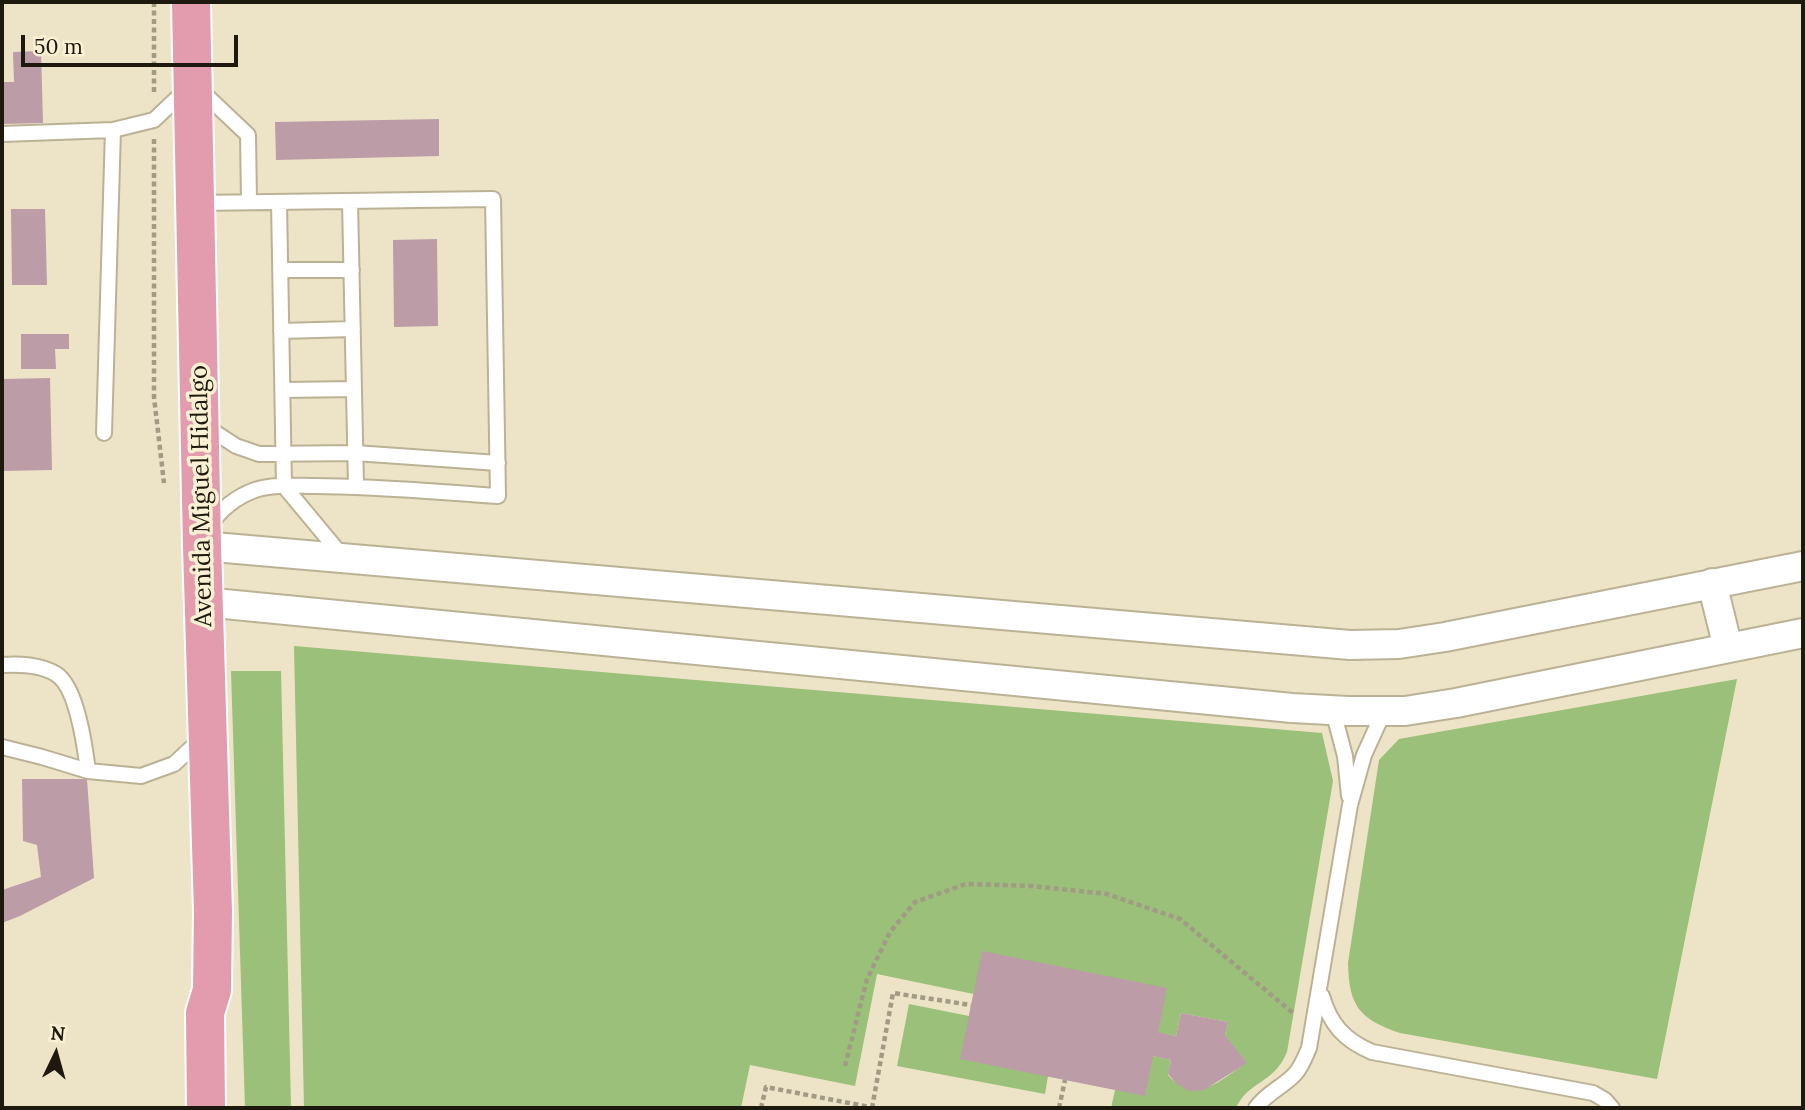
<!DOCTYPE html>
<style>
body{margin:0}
#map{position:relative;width:1805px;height:1110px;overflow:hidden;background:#ede3c6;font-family:Lora,serif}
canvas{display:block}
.frame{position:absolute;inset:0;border:4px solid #1d190f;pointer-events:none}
.north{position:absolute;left:21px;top:1019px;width:70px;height:70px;-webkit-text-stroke:5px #faf0d3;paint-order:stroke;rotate:5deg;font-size:19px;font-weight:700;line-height:28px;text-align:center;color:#1d190f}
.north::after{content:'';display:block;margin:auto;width:24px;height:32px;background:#1d190f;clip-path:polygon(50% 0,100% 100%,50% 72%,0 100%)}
.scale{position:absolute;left:21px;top:35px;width:217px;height:32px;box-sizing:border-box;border:4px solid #1d190f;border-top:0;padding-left:9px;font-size:21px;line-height:24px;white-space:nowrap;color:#1d190f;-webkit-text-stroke:5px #faf0d3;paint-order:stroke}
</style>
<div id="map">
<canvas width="1805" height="1110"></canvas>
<div class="frame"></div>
<div class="north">N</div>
<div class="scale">50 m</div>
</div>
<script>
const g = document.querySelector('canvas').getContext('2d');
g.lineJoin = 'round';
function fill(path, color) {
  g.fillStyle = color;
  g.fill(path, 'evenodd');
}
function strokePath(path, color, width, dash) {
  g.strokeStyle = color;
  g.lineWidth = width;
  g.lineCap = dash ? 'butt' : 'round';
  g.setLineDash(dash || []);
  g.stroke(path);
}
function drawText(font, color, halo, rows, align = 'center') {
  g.font = font + ' Lora,serif';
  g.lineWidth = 7;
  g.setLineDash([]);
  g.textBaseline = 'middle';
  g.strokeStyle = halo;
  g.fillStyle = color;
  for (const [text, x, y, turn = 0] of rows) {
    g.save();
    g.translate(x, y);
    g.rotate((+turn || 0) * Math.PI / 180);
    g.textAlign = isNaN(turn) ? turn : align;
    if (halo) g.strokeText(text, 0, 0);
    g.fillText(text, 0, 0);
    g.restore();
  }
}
fill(new Path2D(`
 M294,646l1028,87 11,48 -46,271c-13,32 -39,29 -51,56h-125l4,-18 38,-34 18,4 -3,15c28,31 51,6 78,-12l-21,-28 3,-13 -47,-9 -5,23 -299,-62 -22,112 -105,-21 -9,43h-437z
 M231,671h50l10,437h-46z
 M1737,679l-80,400 -257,-46c-41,-14 -51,-27 -52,-70l31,-203 20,-21z
 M909,1004l60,12 79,60 -3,18 -148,-28z`), '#9ac079');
fill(new Path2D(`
 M41,51l2,72 -41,1v-42h12l-1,-30z
 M439,119v37l-163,4 -1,-38z
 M11,209h34l2,76h-35z
 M437,239l1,87 -44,1 -1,-87z
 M21,334h48v15h-14l1,20h-35z
 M50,378l2,92 -50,1v-92z
 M22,779h65l7,99 -74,38 -18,7v-33l39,-13 -4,-32 -14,-4z
 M982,951l185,37 -9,44 18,4 5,-23 47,9 -3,13 22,28 -43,27 -15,1 -12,-7 -9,-10 3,-14 -18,-4 -8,40 -185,-37z`), '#bb9ca7');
const service = new Path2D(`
 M2,134l111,-4 41,-10 39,-37 55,52 1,67
 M350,201l6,285
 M279,202l5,284 59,71
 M197,203l296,-4 5,297c-61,-4 -122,-10 -184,-10 -18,0 -41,-2 -59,4 -17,6 -37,20 -45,37
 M280,270h72
 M281,331l72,-2
 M283,390l71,-1
 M207,424l9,9 20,13 23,8 96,-1 143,10
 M104,433l9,-303
 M2,665c17,-1 38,-1 54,9 21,13 29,73 32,97l53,5 33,-12 28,-26
 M1333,711l12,45 4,40
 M2,747l40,10 46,14
 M1322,996c8,28 22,44 50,56l221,41 12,7 7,8
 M1256,1108c10,-15 27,-21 39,-34 7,-8 10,-17 14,-26l41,-243 14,-50 20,-44`);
const minor = new Path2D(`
 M202,546l1148,99 49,-1 46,-7 358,-71
 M1712,583l16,65
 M204,602l1088,106 56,3h57l51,-8 347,-70`);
const trunk = new Path2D(`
 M191,2l11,544 11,365 -1,79 -7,23 1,95`);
strokePath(service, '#bbb296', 18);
strokePath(minor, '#bbb296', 32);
strokePath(trunk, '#fff', 42);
strokePath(new Path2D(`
 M154,92v-90
 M154,139v258l10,86
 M845,1066l22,-87 23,-47 25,-30 51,-18 66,2 75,8 73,25 113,94
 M761,1108l5,-21 109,21
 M872,1108l21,-115 78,12
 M1059,1108l6,-28`), '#a19a84', 4.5, [5, 3.5]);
strokePath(service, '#fff', 14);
strokePath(minor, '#fff', 28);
strokePath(trunk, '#e39bae', 38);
drawText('24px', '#1d190f', '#faf0d3', [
 ["Avenida Miguel Hidalgo",202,496,-91]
]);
</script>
